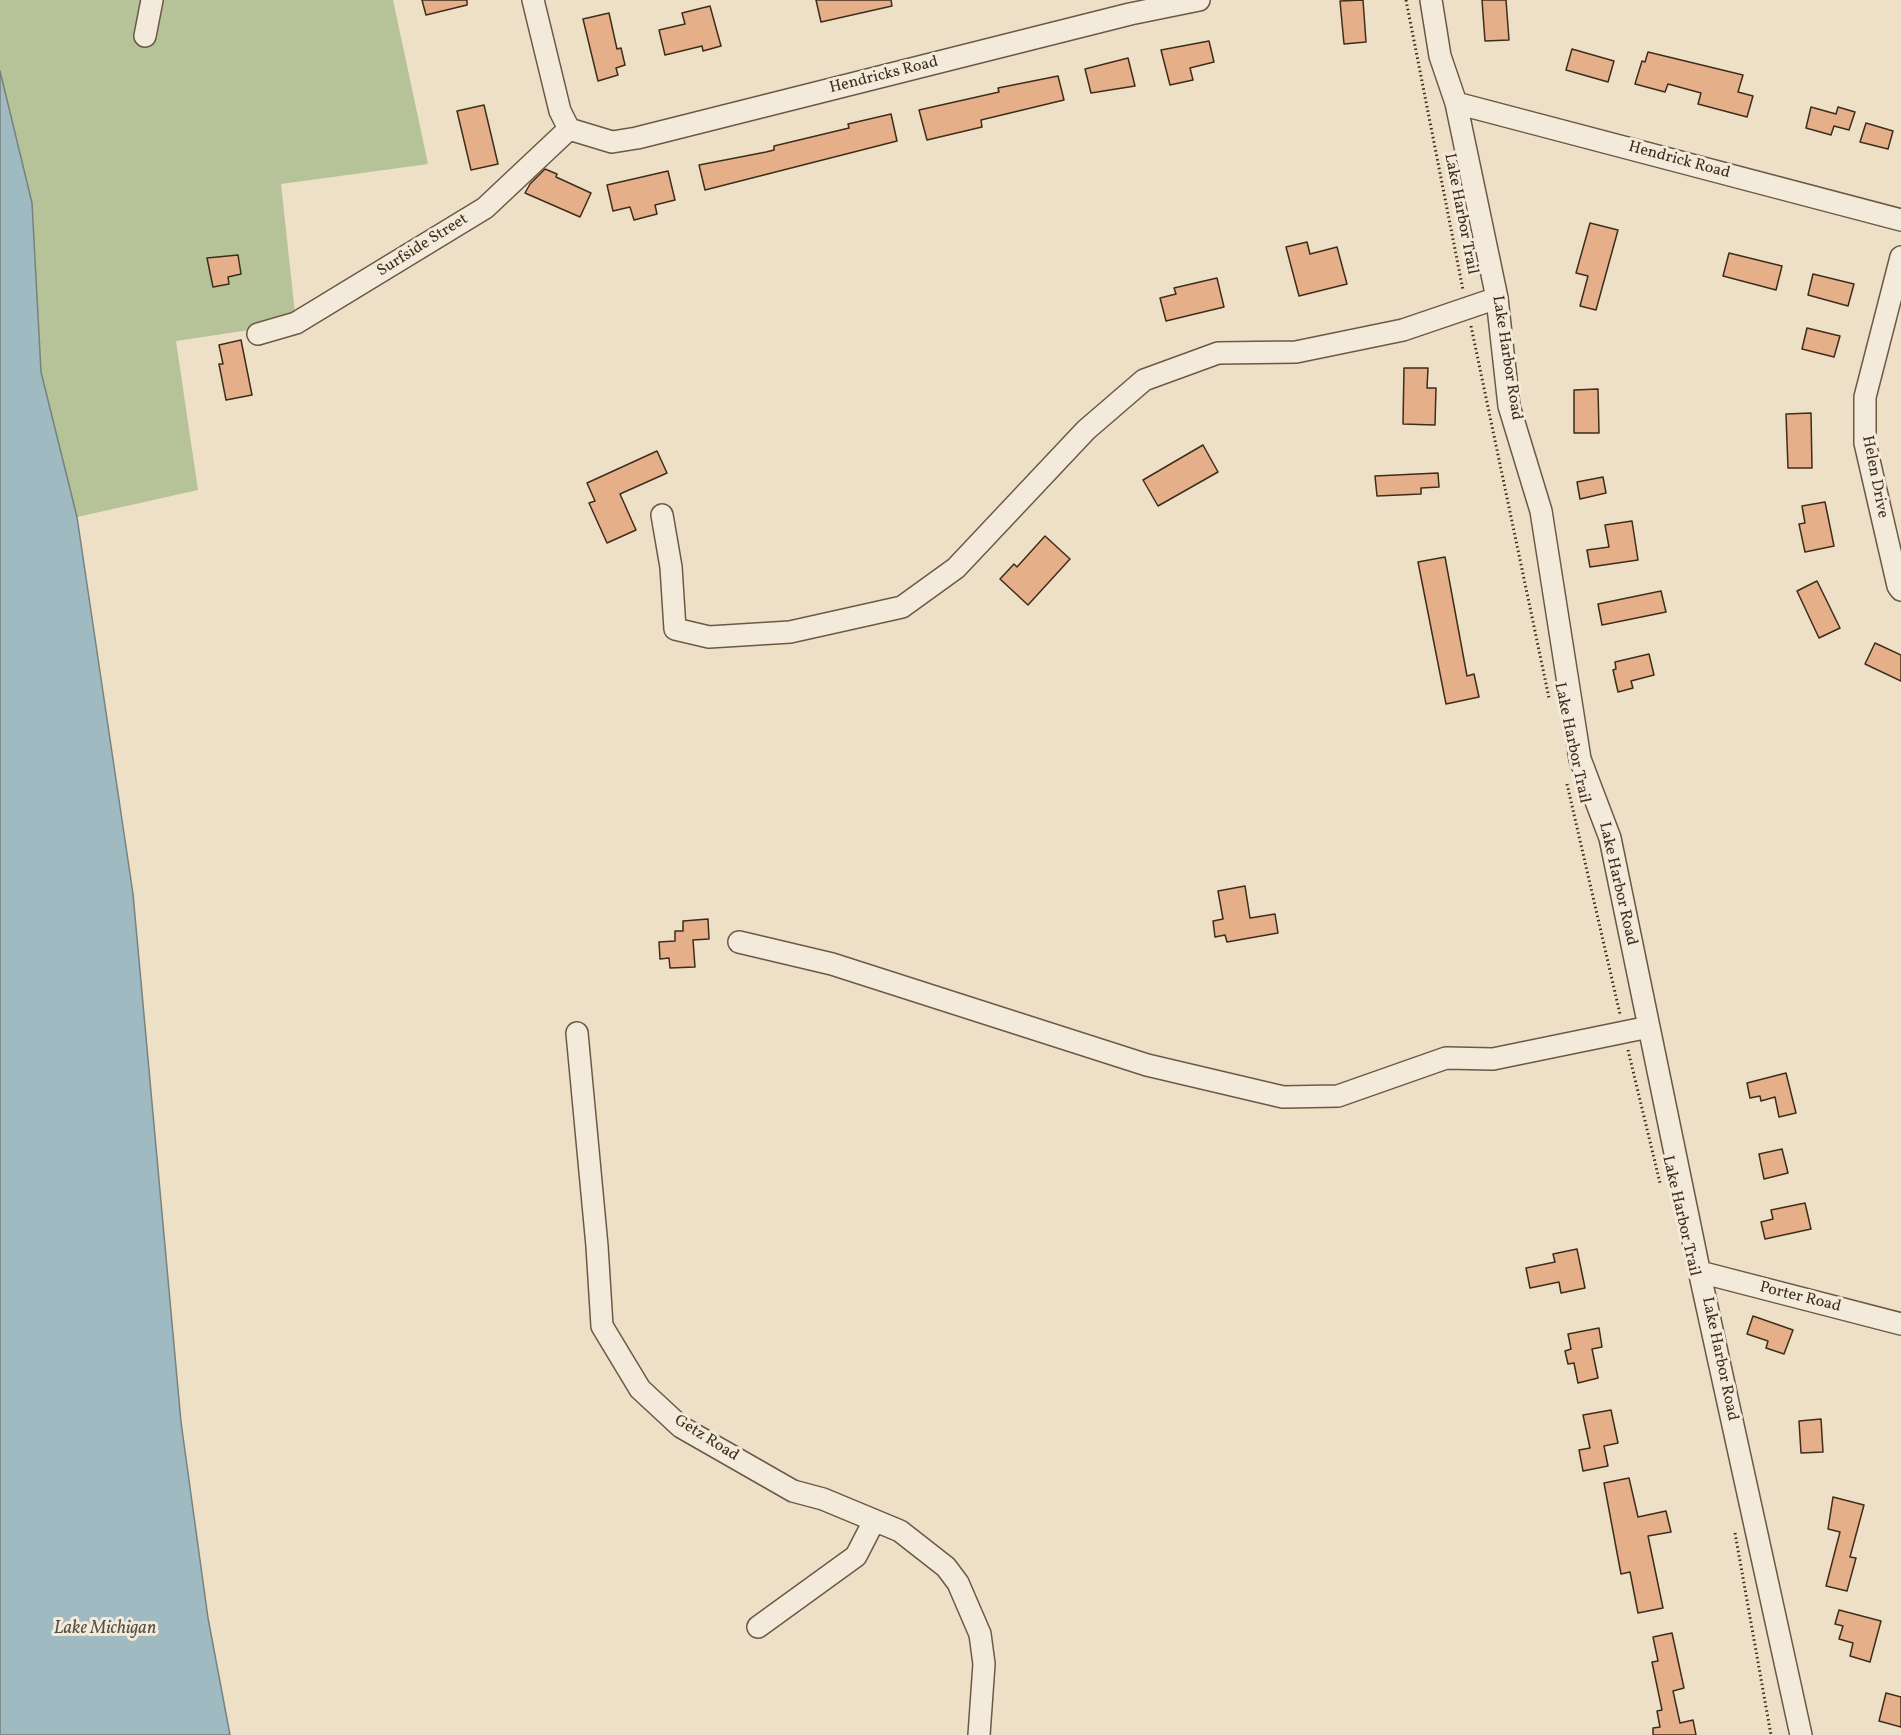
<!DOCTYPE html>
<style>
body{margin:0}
canvas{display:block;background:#eedfc7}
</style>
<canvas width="1901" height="1735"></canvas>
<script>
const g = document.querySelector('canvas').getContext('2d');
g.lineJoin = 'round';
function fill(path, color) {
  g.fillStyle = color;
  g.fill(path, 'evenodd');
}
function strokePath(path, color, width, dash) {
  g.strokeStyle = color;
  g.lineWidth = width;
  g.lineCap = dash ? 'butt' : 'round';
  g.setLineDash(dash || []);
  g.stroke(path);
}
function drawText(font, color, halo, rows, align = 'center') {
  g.font = font + ' Vollkorn,serif';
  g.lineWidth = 6;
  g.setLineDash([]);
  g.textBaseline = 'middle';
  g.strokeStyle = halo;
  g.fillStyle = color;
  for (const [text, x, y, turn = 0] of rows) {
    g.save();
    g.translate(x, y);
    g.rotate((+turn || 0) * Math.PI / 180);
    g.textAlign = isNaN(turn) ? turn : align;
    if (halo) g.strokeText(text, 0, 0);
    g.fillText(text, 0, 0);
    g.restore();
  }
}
fill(new Path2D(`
 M0,0h393l35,164 -147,20 15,139 -120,18 22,149 -121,27 -36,-145 -9,-169 -32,-132z`), '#b6c297');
const water = new Path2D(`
 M0,71l32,132 9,169 36,145 56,377 48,528 27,196 22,117h-230z`);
fill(water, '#9fbac0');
strokePath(water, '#78827e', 1.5);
const building = new Path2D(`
 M422,0h45v5l-41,10z
 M816,0h75l1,6 -71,16z
 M1363,0l3,42 -22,2 -4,-43z
 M1482,0h24l3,40 -24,1z
 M710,6l11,40 -18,5 -1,-5 -37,9 -6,-25 26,-6 -3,-11z
 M609,13l8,36 4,-1 4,17 -9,3 2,7 -20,6 -15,-62z
 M1209,41l5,21 -24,6 3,12 -23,5 -9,-35z
 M1572,49l42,12 -6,21 -42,-12z
 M1648,52l95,23 -5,17 15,4 -6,21 -49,-13 3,-11 -33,-9 -3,8 -30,-8 7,-23 3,1z
 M1128,58l7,28 -44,7 -6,-24z
 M1058,76l6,24 -83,20 1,7 -55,13 -8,-30 80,-18 -1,-4z
 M484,105l14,59 -27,6 -14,-59z
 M1811,107l25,7 2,-7 17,5 -6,18 -15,-4 -3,9 -25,-7z
 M891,114l6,27 -192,49 -6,-25 67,-13 8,-2v-4l75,-18 -1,-4z
 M1866,123l27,8 -5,18 -28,-7z
 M545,169l12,5 -1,3 35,16 -11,24 -55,-24 5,-9z
 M668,171l7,29 -20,5 2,9 -23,6 -4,-13 -17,4 -6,-26z
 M1590,223l28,7 -22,80 -16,-4 8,-30 -12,-3z
 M1307,242l3,12 27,-7 10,37 -48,12 -13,-49z
 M1729,253l53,13 -6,24 -53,-14z
 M238,255l3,19 -13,3 1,7 -16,3 -6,-29z
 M1813,274l41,10 -6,22 -40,-11z
 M1217,278l7,29 -58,14 -6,-23 16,-4 -2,-6z
 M1807,328l33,8 -6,21 -32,-8z
 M241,340l11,55 -26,5 -7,-36h4l-4,-19z
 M1404,368h24l-1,20h9l-1,37 -32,-1z
 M1598,389l1,44h-25v-43z
 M1811,413l1,55h-24l-2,-54z
 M1203,445l15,27 -60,34 -15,-26z
 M657,451l10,22 -47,21 16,36 -29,13 -18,-40 6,-2 -8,-18z
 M1438,473l1,14 -18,1v6l-44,2 -2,-20z
 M1603,477l3,16 -26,6 -3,-17z
 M1825,502l9,44 -29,6 -6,-28 6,-1 -3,-17z
 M1632,521l6,39 -48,7 -3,-17 22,-3 -4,-22z
 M1045,536l25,23 -42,46 -28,-26 14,-15 3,3z
 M1445,557l22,119 7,-2 5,23 -33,7 -28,-142z
 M1817,581l23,47 -21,10 -22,-47z
 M1661,591l5,21 -64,13 -4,-21z
 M1875,643l26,12v26l-36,-17z
 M1649,654l5,21 -23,6 2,7 -15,4 -5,-22 3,-1 -1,-7z
 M1245,886l5,32 25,-4 3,19 -51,9 -2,-7 -10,2 -2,-16 10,-2 -5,-28z
 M708,919l1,20 -16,1 2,27 -25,1 -1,-10 -9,1 -1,-17 16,-1v-10h8v-10z
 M1786,1073l10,40 -17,4 -4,-20 -14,4 -1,-5 -10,2 -3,-15z
 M1782,1149l6,24 -24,6 -5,-25z
 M1805,1203l6,26 -46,10 -4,-17 12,-3 -2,-9z
 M1577,1249l8,39 -24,5 -2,-11 -29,6 -4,-20 29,-6 -2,-8z
 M1753,1316l40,14 -9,24 -18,-6 2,-7 -21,-7z
 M1599,1328l3,19 -10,2 6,29 -20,5 -4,-20 -6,1 -3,-13 6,-2 -3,-15z
 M1611,1410l7,33 -14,3 4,20 -25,5 -4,-21 11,-2 -7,-33z
 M1821,1419l2,33 -22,1 -2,-32z
 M1629,1478l9,39 28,-6 5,21 -23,4 15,72 -25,5 -8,-41 -9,2 -17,-91z
 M1833,1497l31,8 -14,52 6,1 -9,33 -21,-5 14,-54 -12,-3z
 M1839,1610l42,11 -11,41 -20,-6 3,-13 -14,-4 4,-13 -8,-2z
 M1672,1633l12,55 -11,3 7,32 13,-3 3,15h-43v-7l7,-1 -3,-16 5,-1 -10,-48 6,-1 -5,-24z
 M1886,1693l15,4v30l-22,-6z`);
fill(building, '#e5af8a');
strokePath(building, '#3e2d1a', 1.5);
const minor = new Path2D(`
 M533,0l27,111 9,18
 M1431,0l9,56 16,47 41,195 12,108 32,105 39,248 30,79 92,446 99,451
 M145,36l7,-36
 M1456,103l445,117
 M569,129l43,13 25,-4 493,-124 69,-14
 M1901,257l-36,140v46l33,143 3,4
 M258,334l38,-11 189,-115 84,-79
 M662,515l9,52 4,62 34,8 81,-5 112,-25 54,-39 130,-138 58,-50 74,-27 78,-1 107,-22 94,-32
 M739,942l93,22 315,101 136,32 55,-1 108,-38 47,1 156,-32
 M577,1033l20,213 5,80 38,63 41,38 112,64 30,8 77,32 46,36 12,16 22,51 4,30 -5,71
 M1700,1272l201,52
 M758,1627l98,-71 18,-35`);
strokePath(minor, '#6a5a45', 24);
strokePath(new Path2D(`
 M1406,0l57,290
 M1471,326l78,372
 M1567,784l53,230
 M1628,1050l32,133
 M1735,1533l36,202`), '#3e2d1a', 3, [1.5, 3]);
strokePath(minor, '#f4eadb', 21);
drawText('16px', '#3e2d1a', '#f4eadb', [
 ["Hendricks Road",884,76,-14],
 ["Hendrick Road",1679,161,15],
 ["Lake Harbor Trail",1460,214,79],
 ["Surfside Street",423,246,-32],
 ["Lake Harbor Road",1506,358,81],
 ["Helen Drive",1874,477,79],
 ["Lake Harbor Trail",1571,743,78],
 ["Lake Harbor Road",1617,884,77],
 ["Lake Harbor Trail",1680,1216,77],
 ["Porter Road",1800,1298,14],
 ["Lake Harbor Road",1719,1359,78],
 ["Getz Road",706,1439,32]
]);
drawText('italic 18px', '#565044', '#f4eadb', [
 ["Lake Michigan",105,1630]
]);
</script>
